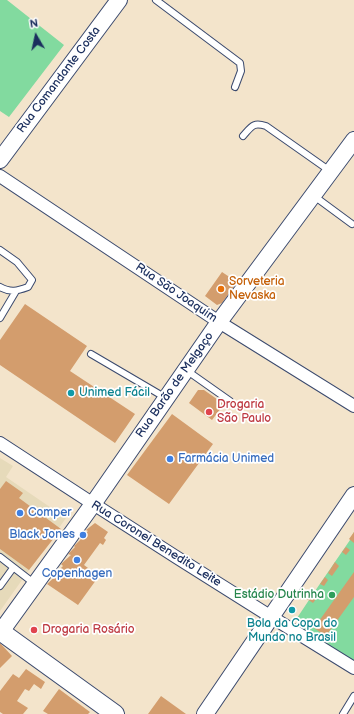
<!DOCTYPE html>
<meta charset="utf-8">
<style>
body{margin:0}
#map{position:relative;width:354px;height:714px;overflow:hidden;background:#f3e4cb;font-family:"Balsamiq Sans",sans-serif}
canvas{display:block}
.north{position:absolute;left:16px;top:16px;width:40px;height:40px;-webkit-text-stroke:3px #fff;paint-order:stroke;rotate:351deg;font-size:11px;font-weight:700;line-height:16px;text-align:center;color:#1b2f5e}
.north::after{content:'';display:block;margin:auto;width:14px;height:18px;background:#1b2f5e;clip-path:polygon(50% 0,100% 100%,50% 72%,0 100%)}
</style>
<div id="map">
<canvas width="354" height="714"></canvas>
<div class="north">N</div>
</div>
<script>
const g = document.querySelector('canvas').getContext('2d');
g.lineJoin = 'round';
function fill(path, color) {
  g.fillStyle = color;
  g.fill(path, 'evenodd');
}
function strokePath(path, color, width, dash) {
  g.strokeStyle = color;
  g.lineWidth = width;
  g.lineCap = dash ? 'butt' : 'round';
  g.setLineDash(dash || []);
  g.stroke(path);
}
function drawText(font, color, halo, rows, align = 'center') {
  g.font = font + ' "Balsamiq Sans",sans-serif';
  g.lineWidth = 3.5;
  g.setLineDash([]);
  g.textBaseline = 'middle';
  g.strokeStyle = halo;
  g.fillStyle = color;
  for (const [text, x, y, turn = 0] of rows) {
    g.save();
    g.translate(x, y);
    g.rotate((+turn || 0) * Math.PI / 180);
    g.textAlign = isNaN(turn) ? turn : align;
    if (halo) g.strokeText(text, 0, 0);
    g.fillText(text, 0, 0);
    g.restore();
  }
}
fill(new Path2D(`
 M0,458l13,8 -7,11 60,41 -66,93z`), '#e6daba');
fill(new Path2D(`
 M0,0h7l57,45 -55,72 -9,-6z
 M354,532v129l-55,-34 -2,-9 12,-18 -2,-1 6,-8h2l35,-51z`), '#82da9f');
fill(new Path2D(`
 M222,272l15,10 -15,21 -5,2 -12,-9z
 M25,304l62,42 -17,25 65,43 -20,29 -115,-78v-25z
 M198,390h6l20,14 -12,16 -23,-17z
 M172,414l41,30 -44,60 -42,-29z
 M6,481l17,12 -4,5 42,31 -32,41 -29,-21v-60z
 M95,523l13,9 -4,6 2,2 -3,5 -3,-2 -16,22 15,11 -21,29 -31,-21 10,-9 -2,-1 8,-8 -2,-2 10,-9 -3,-1 7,-7 -1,-1 7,-7 -1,-1 8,-7 -2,-1z
 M354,532v11l-5,-4z
 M346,547l4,3 -4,5 -4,-3z
 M335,562l4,4 -7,10 -4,-3z
 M354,572v25l-28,39 -12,-8z
 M325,577l3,3 -4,6 -4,-2z
 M313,591l6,4 -6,8 -6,-4z
 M0,643l12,13 -12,12z
 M26,669l19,13 -4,7 -7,-5 -5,7 -4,-2 -8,12 11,7 -5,6h-20l-3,-2v-21l13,-17 6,4z
 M59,689l31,23 -2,2h-40l-5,-3z
 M161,696l25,18h-38z`), '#d39d6d');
const service = new Path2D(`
 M156,0l84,63 1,8 -6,16
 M243,136c9,-10 10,-14 23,-10l64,45
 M314,196l38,28
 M0,250l17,12 15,18 -4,7c-11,4 -17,6 -28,0
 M0,318l16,-27
 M91,354l75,44
 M186,370l44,31
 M0,557l35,27
 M0,586l13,-18
 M343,714l11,-18`);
const minor = new Path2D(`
 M0,176l219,146 135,84
 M0,443c117,77 235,152 354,225`);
const tertiary = new Path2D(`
 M0,160l119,-160
 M0,633l93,-129 126,-182 135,-182
 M205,714l149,-219`);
const secondary = new Path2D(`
 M0,631l115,83`);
strokePath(service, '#3b4a6e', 8);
strokePath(minor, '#3b4a6e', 14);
strokePath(tertiary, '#3b4a6e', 18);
strokePath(secondary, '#3b4a6e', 20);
strokePath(service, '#fff', 6);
strokePath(minor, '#fff', 12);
strokePath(tertiary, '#fff', 16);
strokePath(secondary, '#fff', 18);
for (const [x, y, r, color] of [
 [221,289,4,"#e8710a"],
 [71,393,4,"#0f9aa8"],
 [209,412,4,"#e0444e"],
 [170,459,4,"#3f7fe0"],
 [20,513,4,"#3f7fe0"],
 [83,535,4,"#3f7fe0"],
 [77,560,4,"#3f7fe0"],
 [332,595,4,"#2e9e5b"],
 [292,610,4,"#0f9aa8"],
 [34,630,4,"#e0444e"]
]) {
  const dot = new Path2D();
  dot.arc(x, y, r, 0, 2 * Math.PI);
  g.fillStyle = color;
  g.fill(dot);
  strokePath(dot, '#fff', 1.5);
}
drawText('12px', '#1b2f5e', '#fff', [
 ["Rua Comandante Costa",59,80,-53],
 ["Rua São Joaquim",176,293,34],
 ["Rua Barão de Melgaço",175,385,-55],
 ["Rua Coronel Benedito Leite",156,544,32]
]);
drawText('12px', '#c56008', '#fff', [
 ["Sorveteria",229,282],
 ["Nevaska",229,296]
], 'left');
drawText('12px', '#0d838f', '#fff', [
 ["Unimed Fácil",79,393],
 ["Bola da Copa do",292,624,"center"],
 ["Mundo no Brasil",292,638,"center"]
], 'left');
drawText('12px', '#be3a42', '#fff', [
 ["Drogaria",217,405],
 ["São Paulo",217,419],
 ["Drogaria Rosário",42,630]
], 'left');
drawText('12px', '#366cbe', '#fff', [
 ["Farmácia Unimed",178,459],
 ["Comper",28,513],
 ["Black Jones",75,535,"right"],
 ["Copenhagen",77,574,"center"]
], 'left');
drawText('12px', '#27864d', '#fff', [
 ["Estádio Dutrinha",324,595]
], 'right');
</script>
